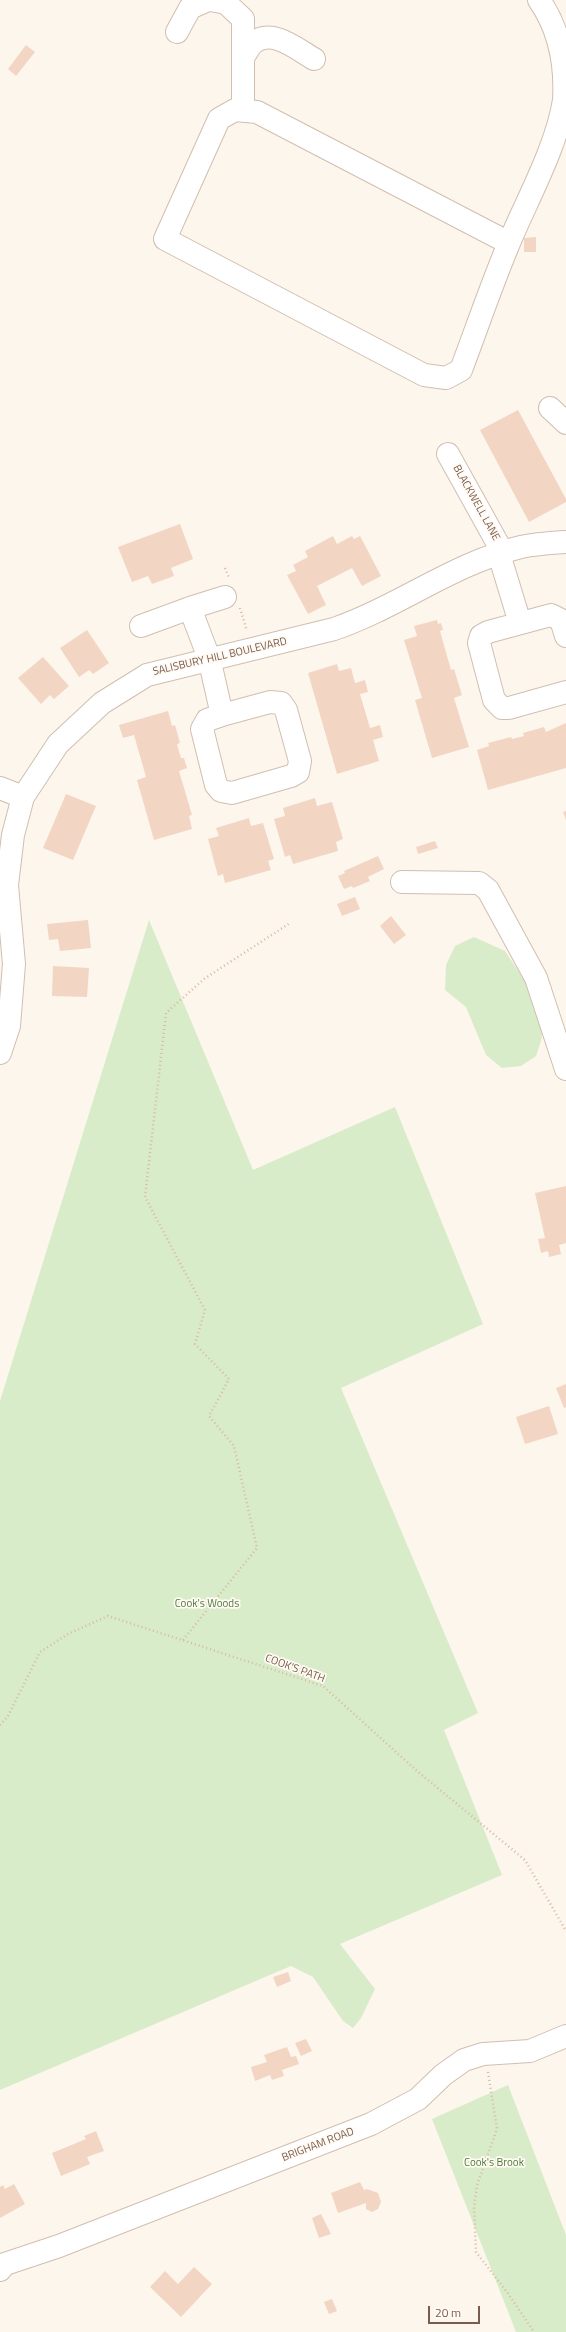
<!DOCTYPE html>
<style>
body{margin:0}
#map{position:relative;width:566px;height:2332px;overflow:hidden;background:#fdf6ec;font-family:"Titillium Web",sans-serif}
canvas{display:block}
.scale{position:absolute;left:428px;top:2306px;width:52px;height:18px;box-sizing:border-box;border:2px solid #7a5c4d;border-top:0;padding-left:5px;font-size:12px;line-height:14px;white-space:nowrap;color:#7a5c4d;-webkit-text-stroke:3px #fffaf3;paint-order:stroke}
</style>
<div id="map">
<canvas width="566" height="2332"></canvas>
<div class="scale">20 m</div>
</div>
<script>
const g = document.querySelector('canvas').getContext('2d');
g.lineJoin = 'round';
function fill(path, color) {
  g.fillStyle = color;
  g.fill(path, 'evenodd');
}
function strokePath(path, color, width, dash) {
  g.strokeStyle = color;
  g.lineWidth = width;
  g.lineCap = dash ? 'butt' : 'round';
  g.setLineDash(dash || []);
  g.stroke(path);
}
function drawText(font, color, halo, rows, align = 'center') {
  g.font = font + ' "Titillium Web",sans-serif';
  g.lineWidth = 3.5;
  g.setLineDash([]);
  g.textBaseline = 'middle';
  g.strokeStyle = halo;
  g.fillStyle = color;
  for (const [text, x, y, turn = 0] of rows) {
    g.save();
    g.translate(x, y);
    g.rotate((+turn || 0) * Math.PI / 180);
    g.textAlign = isNaN(turn) ? turn : align;
    if (halo) g.strokeText(text, 0, 0);
    g.fillText(text, 0, 0);
    g.restore();
  }
}
fill(new Path2D(`
 M149,920l104,250 142,-63 88,217 -142,64 137,325 -34,17 58,145 -162,69 35,45 -14,29 -8,10 -10,-7 -30,-44 -22,-11 -291,124v-689z
 M474,937l31,14 20,30 19,40 -3,20 -5,15 -15,10 -19,2 -16,-13 -20,-48 -21,-17 1,-25 9,-19z
 M508,2085l58,150v97h-50l-84,-213z`), '#d8ecc9');
fill(new Path2D(`
 M26,45l9,7 -19,24 -8,-7z
 M536,237v15h-12v-14z
 M518,410l48,89v3l-37,20 -49,-92z
 M180,524l13,35 -22,9 3,8 -22,8 -4,-8 -16,6 -14,-35z
 M333,536l4,8 15,-8 2,3 6,-3 21,40 -19,10 -10,-18 -35,18 9,19 -18,9 -21,-39 9,-4 -3,-6 15,-8 -3,-6z
 M437,620l1,4 3,-1 2,7 -3,1 11,39 3,-1 8,26 -8,3 15,49 -37,11 -17,-58 7,-2 -18,-58 13,-4 -3,-10z
 M87,630l22,33 -16,11 -4,-4 -10,7 -19,-29z
 M43,657l26,29 -15,13 -4,-4 -9,9 -23,-26z
 M337,664l2,7 12,-3 4,15 10,-3 3,12 -8,2 10,34 10,-3 3,12 -10,3 6,21 -42,13 -29,-101z
 M168,711l4,15 3,-1 5,18 -3,1 4,14h3l3,10 -8,3 13,44 -3,1 3,13 -38,11 -17,-60 9,-3 -12,-42 -11,3 -4,-13z
 M566,723v45l-78,22 -11,-40 12,-4 -1,-3 23,-6 1,2 12,-3 -1,-3 21,-6 2,5z
 M66,794l30,12 -23,54 -30,-12z
 M315,798l2,8 15,-4 11,37 -7,3 2,9 -45,13 -3,-9 -5,2 -11,-38 11,-3 -2,-8z
 M566,811v9l-3,-8z
 M249,818l2,8 12,-3 11,36 -6,2 3,9 -46,13 -2,-9 -5,2 -10,-37 11,-3 -3,-8z
 M435,841l3,7 -20,6 -2,-7z
 M378,856l6,13 -16,8 2,4 -17,7 -1,-2 -8,3 -6,-13 7,-3 -1,-2z
 M355,897l5,12 -18,7 -5,-12z
 M391,916l15,19 -12,9 -14,-18z
 M88,920l3,28 -31,3 -2,-12 -9,1 -2,-16z
 M53,966l36,2 -2,29 -35,-1z
 M566,1186v57l-7,2 2,9 -12,3 -1,-6 -7,2 -3,-14 7,-1 -10,-45z
 M566,1384v23l-2,1 -8,-20z
 M549,1406l9,28 -33,10 -9,-27z
 M288,1972l3,9 -14,6 -4,-10z
 M306,2039l6,12 -11,5 -6,-13z
 M287,2047l4,10 5,-1 3,8 -17,6 2,6 -12,4 -2,-5 -15,6 -4,-14 16,-5 -3,-7z
 M96,2131l8,20 -17,6 3,7 -29,12 -9,-23 34,-14 -2,-3z
 M360,2182l4,8 3,-1 11,4 3,9 -3,7 -6,3 -6,-3v-6l-28,10 -7,-20z
 M14,2184l11,20 -25,14v-31l3,-2 2,4z
 M321,2214l10,20 -12,4 -7,-20z
 M194,2267l18,17 -31,33 -31,-30 15,-16 13,13z
 M332,2299l5,12 -8,3 -5,-12z`), '#f3d5c3');
const minor = new Path2D(`
 M211,0l15,3 17,16v91
 M177,32l13,-24 18,-8
 M243,58c3,-5 6,-11 10,-15 19,-16 45,7 61,16
 M509,243l-252,-131 -22,-2 -16,9 -54,120 259,136 22,3 15,-8c17,-45 32,-90 51,-134 18,-42 45,-91 52,-136 2,-36 -4,-70 -25,-100
 M550,408l16,15
 M448,454l55,99
 M499,554l21,69
 M190,608l35,-11
 M141,626l49,-18 19,50 13,57 -15,5 -5,9 14,56 5,6 11,2 59,-17 7,-4 2,-11 -14,-51 -5,-7 -11,-1 -48,13
 M566,636l-5,-16 -10,-5 -63,17 -7,4 -2,7 15,57 8,8h7l57,-16
 M0,788l23,9
 M402,882l77,1 9,7 48,88 30,91
 M0,1053l9,-27 5,-62 -7,-79 6,-50 10,-38 35,-53 44,-41 45,-28 187,-46c64,-22 120,-66 187,-82 14,-3 30,-4 45,-5
 M0,2270l5,-6 54,-18 312,-122 47,-25 25,-24 21,-15 19,-6 47,-3 36,-15`);
strokePath(minor, '#d1beb0', 24);
strokePath(new Path2D(`
 M225,568l4,10
 M240,608l7,23
 M183,1640l74,-92 -23,-102 -25,-30 20,-37 -34,-35 10,-34 -60,-113 21,-184 38,-34 86,-56
 M0,1725l8,-9 32,-64 28,-18 40,-18 215,70 94,85 108,89 41,71
 M488,2072l9,57 -20,56 -3,22 2,45 31,40 27,40`), '#d9b8a5', 2.5, [1, 3]);
strokePath(minor, '#fff', 22);
drawText('11px', '#7a5c4d', '#fffaf3', [
 ["BLACKWELL LANE",476,503,61],
 ["SALISBURY HILL BOULEVARD",220,657,-13],
 ["COOK'S PATH",295,1669,20],
 ["BRIGHAM ROAD",318,2145,-21]
]);
drawText('11px', '#537a41', '#fffaf3', [
 ["Cook's Woods",207,1604],
 ["Cook's Brook",494,2163]
]);
</script>
